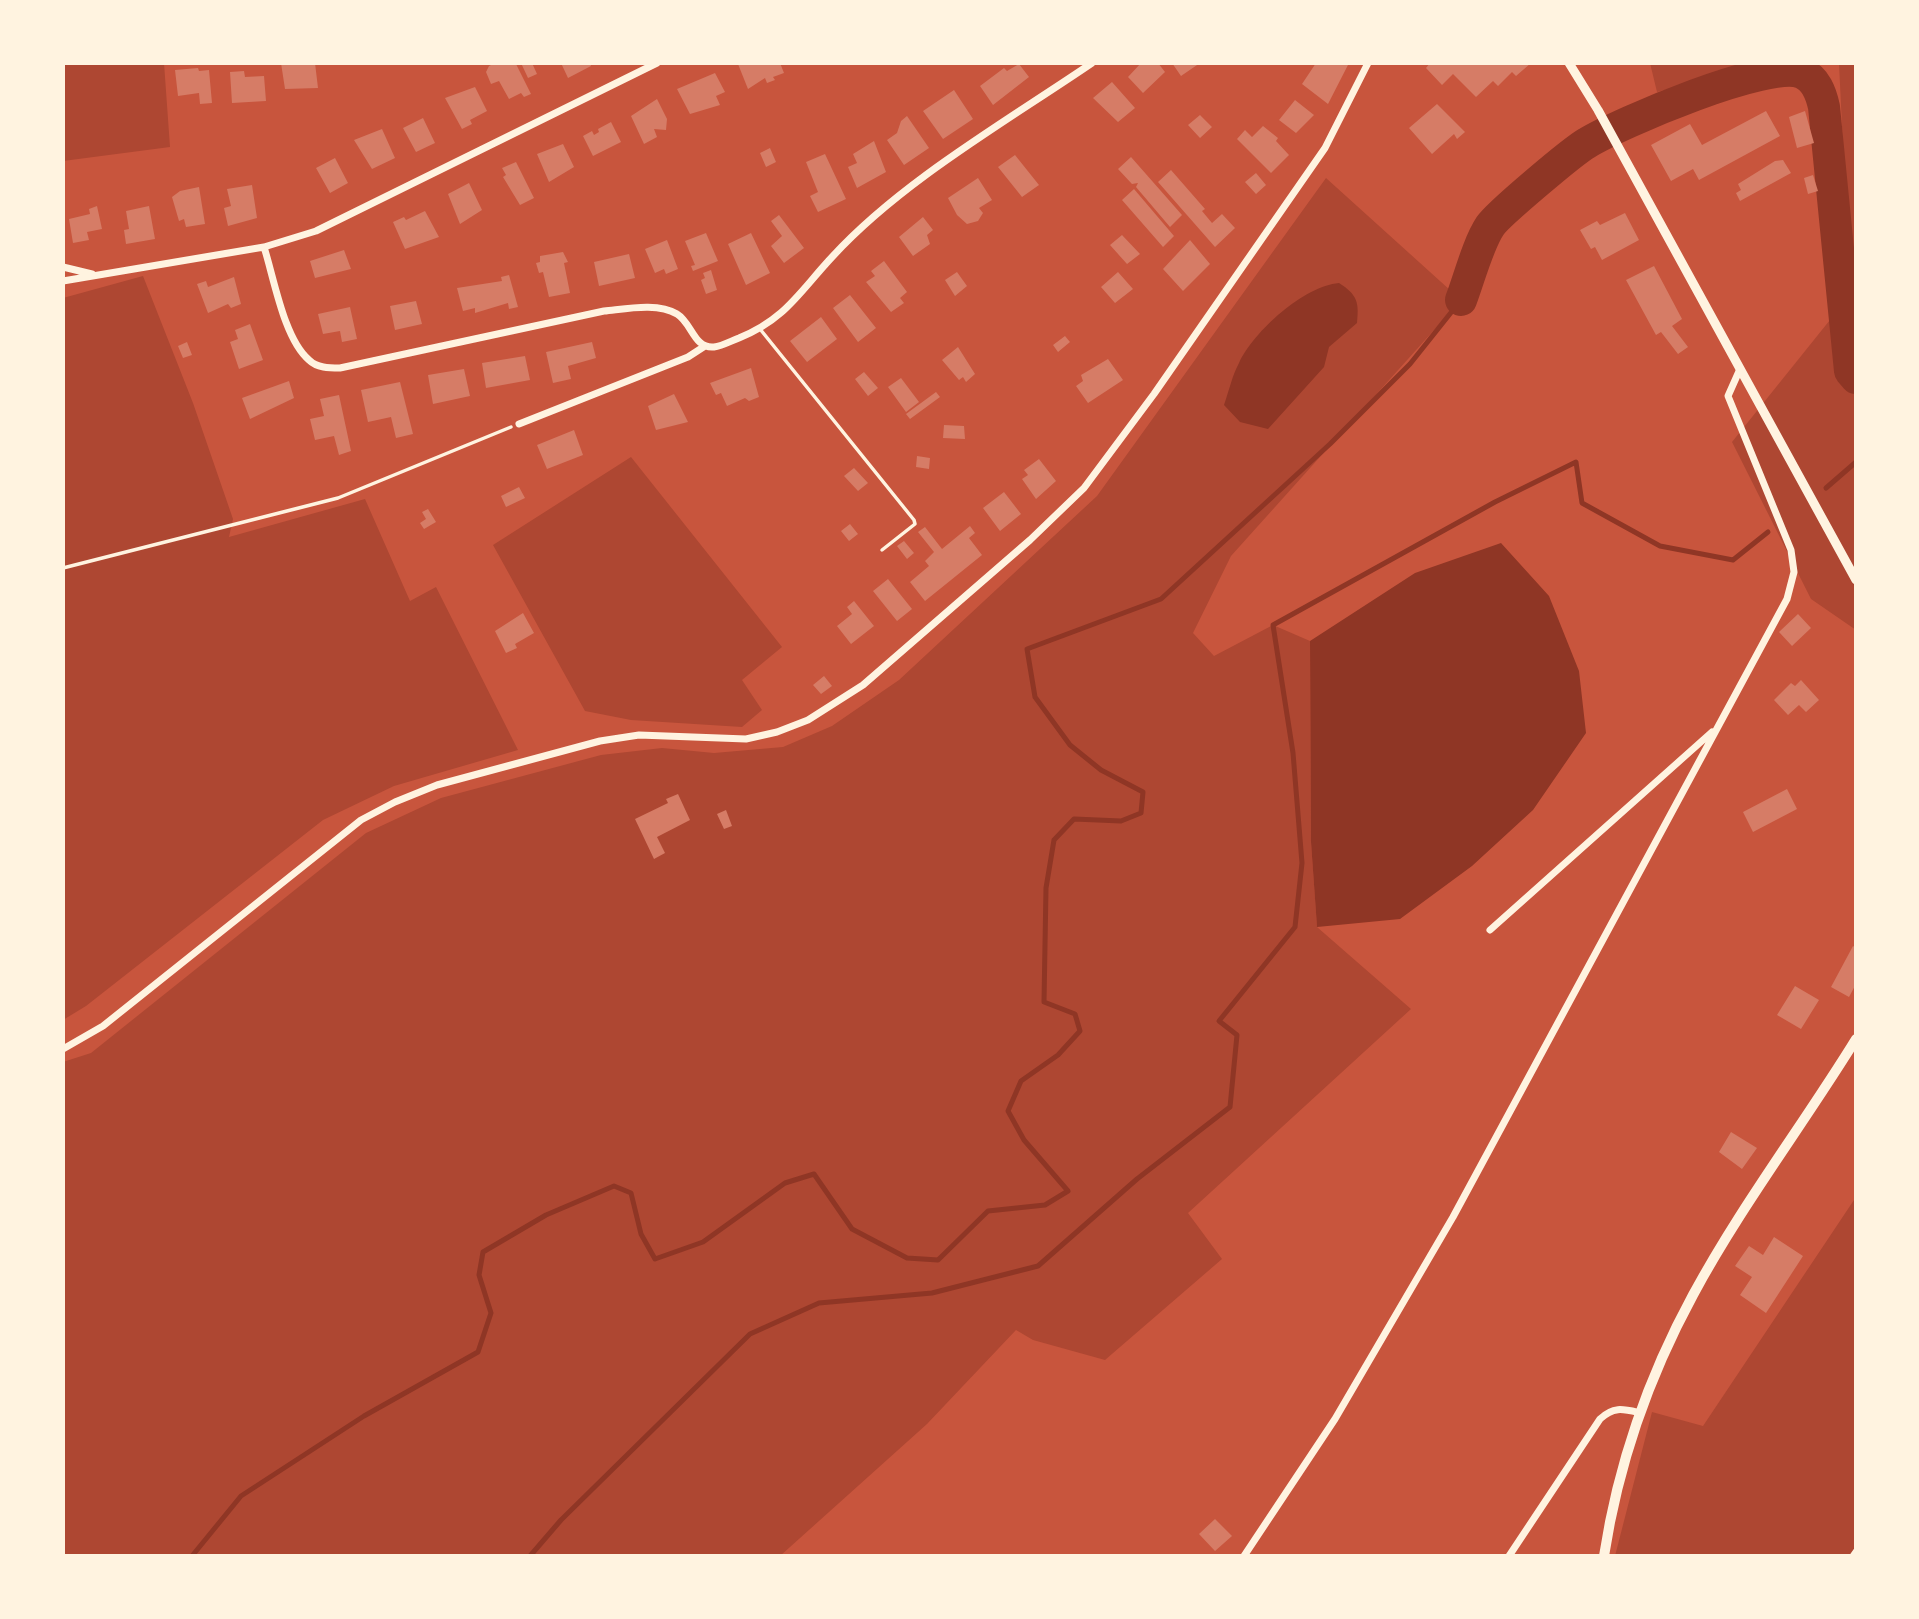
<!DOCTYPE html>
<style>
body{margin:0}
#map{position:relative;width:1919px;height:1619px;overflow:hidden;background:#c8553d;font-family:"Roboto Serif",serif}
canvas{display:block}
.frame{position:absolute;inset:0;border:65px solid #fff3e0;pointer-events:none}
</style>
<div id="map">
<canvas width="1919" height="1619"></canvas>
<div class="frame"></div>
</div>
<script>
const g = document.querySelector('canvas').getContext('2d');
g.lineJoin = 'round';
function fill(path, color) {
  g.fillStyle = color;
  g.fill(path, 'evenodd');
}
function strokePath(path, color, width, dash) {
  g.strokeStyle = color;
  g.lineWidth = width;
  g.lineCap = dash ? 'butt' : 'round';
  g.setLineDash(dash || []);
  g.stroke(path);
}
fill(new Path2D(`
 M63,63h101l6,84 -107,14z
 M1650,63h117l-110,29z
 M1839,63h17v567l-45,-31 -79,-157 118,-147z
 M1326,178l135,122 -230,256 -38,77 21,23 59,-31 37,16 1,201 6,85 94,82 -223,204 34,46 -117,101 -72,-20 -17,-10 -89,94 -147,132h-717v-494l28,-9 275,-220 75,-35 160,-43 61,-7 52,5 69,-6 49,-21 67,-46 198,-184z
 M143,276l50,127 40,116 -4,18 136,-38 45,102 26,-14 82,163 -124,36 -71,34 -237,186 -23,14v-722z
 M631,457l151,190 -40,33 20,30 -20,17 -111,-7 -46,-9 -92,-166z
 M1856,1197v359h-241l37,-144 51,14z`), '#ae4732');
fill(new Path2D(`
 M1339,283c19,12 20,20 18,40l-28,24 -5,20 -56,62 -28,-7 -16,-17c5,-14 8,-29 15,-42 15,-32 65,-77 100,-80z
 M1501,543l48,53 30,75 7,62 -53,77 -61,56 -72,53 -83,8 -6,-85 -1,-201 105,-68z`), '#8f3625');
strokePath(new Path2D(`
 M1826,488l30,-26
 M192,1556l49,-60 123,-80 114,-64 13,-39 -12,-38 4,-23 63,-37 68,-29 17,7 10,41 14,25 48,-17 82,-59 29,-9 38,55 55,29 31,2 50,-49 57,-6 23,-14 -44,-51 -16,-29 13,-30 37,-26 22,-24 -5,-17 -31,-12 2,-114 8,-48 20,-21 47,2 20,-8 2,-21 -42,-22 -31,-25 -35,-48 -8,-48 134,-50 169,-155 80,-80 51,-64
 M530,1556l31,-36 189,-186 69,-31 113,-10 106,-27 99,-87 93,-72 7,-72 -18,-14 76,-94 7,-64 -9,-110 -20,-128 222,-123 81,-40 6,41 78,43 73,14 35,-28`), '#8f3625', 5);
strokePath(new Path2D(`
 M1461,300c8,-21 17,-56 29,-74 8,-12 83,-75 97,-83 33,-20 182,-84 215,-70 14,6 19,20 22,34l26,264 6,7`), '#8f3625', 32);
fill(new Path2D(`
 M281,63h34l3,25 -33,1z
 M495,63l21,1 15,30 -7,3 -3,-4 -12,6 -10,-18 -8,3 -5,-12 3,-6z
 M521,63h11l5,11 -9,4z
 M561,63h29l1,3 -23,12z
 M780,63l4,10 -11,4 2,3 -8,3 -2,-5 -17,11 -10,-25z
 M1141,63h17l7,9 -22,21 -15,-16z
 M1172,63h28l-19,13z
 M1316,63h33l-21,41 -26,-20z
 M1430,63h101l-15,13 -4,-4 -14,14 -5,-5 -17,16 -23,-23 -11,11 -16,-17z
 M1019,64l10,13 -36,28 -13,-19 24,-18 3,3z
 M198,68l1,3 10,-1 3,33 -12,1 -1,-11 -21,3 -3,-26z
 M244,71l1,6 19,-1 2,25 -34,2 -2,-31z
 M715,73l10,19 -9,4 4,9 -30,9 -13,-25z
 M1112,82l23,26 -17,14 -25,-24z
 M475,87l12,24 -17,9 2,4 -10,5 -17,-31z
 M954,90l19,29 -30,20 -20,-28z
 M657,99l10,20 -1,11 -12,-1 3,8 -13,7 -13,-28z
 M1295,100l19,15 -18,18 -17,-13z
 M1437,104l28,28 -8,7 -3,-5 -22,20 -23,-26z
 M1766,111l14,25 -81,44 -6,-11 -22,12 -20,-36 39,-21 12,21z
 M1805,111l9,32 -17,5 -8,-31z
 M1200,115l12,12 -12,11 -12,-13z
 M907,116l22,32 -25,17 -17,-25 10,-7 4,-12z
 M423,118l12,25 -19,9 -13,-24z
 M611,122l10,20 -28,14 -10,-20 9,-5 2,4 5,-3 -1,-3z
 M1263,126l15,12 -2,3 13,14 -18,18 -34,-34 8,-9 7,7z
 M382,129l13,29 -23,11 -18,-29z
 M874,141l12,31 -29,16 -9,-21 9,-4 -4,-9z
 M563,144l11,23 -25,15 -12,-28z
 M770,148l6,14 -10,5 -6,-14z
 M825,154l21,45 -28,13 -8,-16 8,-4 -12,-30z
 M1015,155l24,30 -17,12 -24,-30z
 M1131,157l51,58 -12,12 -34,-40 2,-4 -6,1 -14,-15z
 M335,158l13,25 -18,10 -14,-25z
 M1783,160l8,13 -51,28 -4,-8 5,-3 -3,-6 37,-23z
 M516,162l18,36 -14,7 -17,-28 3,-2 -4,-7z
 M1171,170l34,39 -3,2 10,12 10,-9 13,14 -20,19 -57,-65z
 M1256,173l10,12 -10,9 -11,-12z
 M1813,175l5,16 -10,3 -4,-16z
 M978,178l14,22 -13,8 4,5 -5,8 -11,3 -10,-9 -9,-17z
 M469,183l13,27 -22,14 -12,-30z
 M252,185l5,33 -29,8 -4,-18 7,-2 -4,-17z
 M199,187l6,37 -19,3 -2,-8 -5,2 -7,-24 8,-6z
 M1134,189l40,47 -11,11 -41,-47z
 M97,206l5,23 -15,3 2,8 -16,3 -4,-24 21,-5 -1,-5z
 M149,206l6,33 -29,5 -2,-14 5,-1 -3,-18z
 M425,211l14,26 -34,12 -12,-27 11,-5 2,3z
 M1625,213l14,27 -37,20 -7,-13 -4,2 -11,-19 17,-9 3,4z
 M779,215l25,33 -20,15 -13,-17 11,-10 -11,-15z
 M923,217l10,13 -6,5 3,9 -17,12 -14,-19z
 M706,233l12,28 -25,10 -2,-5 4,-1 -10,-24z
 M751,233l19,40 -24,12 -18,-41z
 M1122,235l18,19 -13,10 -17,-19z
 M667,240l11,29 -12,5 -2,-5 -9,4 -10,-24z
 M1190,240l20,24 -27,27 -20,-22z
 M344,250l7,19 -36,9 -5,-17z
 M563,252l5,10 -4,1 6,30 -21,4 -6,-25 -4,1 -3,-10 4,-1v-6z
 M629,254l6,24 -36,8 -5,-24z
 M884,261l23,31 -7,6 4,5 -13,9 -25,-30 9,-6 -4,-5z
 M1654,266l28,53 -10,7 16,21 -10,7 -17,-22 -5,3 -30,-55z
 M711,270l6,20 -11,4 -5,-14 4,-2 -2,-5z
 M957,272l10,14 -12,10 -10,-16z
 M1118,272l15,17 -18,14 -14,-16z
 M509,275l9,32 -9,2 -1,-6 -33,10v-5l-12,3 -6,-23 45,-7 -1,-4z
 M234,277l7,27 -10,4 -3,-4 -20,9 -11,-29 9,-3 2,6z
 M850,295l26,33 -18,14 -25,-34z
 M416,301l6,23 -27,6 -5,-24z
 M350,307l7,32 -15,3 -2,-11 -17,3 -5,-20z
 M821,317l16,22 -30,23 -17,-21z
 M250,324l13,36 -24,9 -9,-27 8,-3 -3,-9z
 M1065,336l5,6 -12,10 -5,-7z
 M187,342l5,13 -9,3 -5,-12z
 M592,342l4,16 -28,8 3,13 -18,4 -7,-31z
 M958,347l17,27 -9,8 -3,-5 -4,3 -17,-20z
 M525,356l5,24 -44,8 -4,-25z
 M1108,359l15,21 -35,23 -12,-17 7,-5 -2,-6z
 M751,368l8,29 -10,4 -4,-3 -18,8 -6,-13 -5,2 -6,-12z
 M464,369l6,27 -37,8 -5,-29z
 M864,372l14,16 -10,8 -13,-17z
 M901,378l18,24 -13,10 -18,-25z
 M289,381l5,17 -44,21 -8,-21z
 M400,382l13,52 -17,4 -5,-21 -23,5 -7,-32z
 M936,392l4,5 -30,22 -4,-5z
 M674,394l14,28 -32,8 -8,-24z
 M339,395l12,56 -12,4 -5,-19 -19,4 -5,-21 14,-3 -4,-17z
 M944,425l20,1 1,13 -22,-1z
 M574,430l9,25 -36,14 -10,-24z
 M917,456l13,2 -1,11 -13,-2z
 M1039,459l17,22 -20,18 -14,-20 6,-4 -4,-5z
 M854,468l14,15 -10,8 -14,-15z
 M519,487l6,11 -19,9 -5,-11z
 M1004,492l17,22 -21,17 -17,-23z
 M428,509l8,13 -12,7 -4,-6 6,-4 -4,-7z
 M850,524l8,10 -9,7 -8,-10z
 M970,526l5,7 -6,5 13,17 -57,46 -15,-19 19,-16 -4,-5 9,-9 -16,-20 7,-5 17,22z
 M904,541l10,12 -7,6 -10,-13z
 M888,579l24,30 -15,12 -24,-30z
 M854,601l20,25 -23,18 -14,-18 15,-12 -5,-7z
 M523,613l11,20 -19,11 2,4 -11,5 -11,-22z
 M1798,614l13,14 -19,18 -13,-14z
 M824,676l8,10 -11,8 -8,-9z
 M1801,680l18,20 -13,12 -7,-7 -11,10 -14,-15 17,-17 4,3z
 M1787,789l10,20 -44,23 -10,-20z
 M678,794l12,26 -33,17 8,16 -11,6 -19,-40 33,-16 -2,-4z
 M726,810l6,16 -8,3 -7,-15z
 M1853,946l3,2v36l-7,13 -18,-10z
 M1795,986l24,14 -18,29 -24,-14z
 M1731,1132l26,16 -15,21 -23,-17z
 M1774,1237l29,19 -37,57 -26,-18 12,-18 -17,-11 14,-20 14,9z
 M1215,1519l17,17 -17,15 -16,-17z`), '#d67c66');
strokePath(new Path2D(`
 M63,568l275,-70 173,-71`), '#fff3e0', 3.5);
strokePath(new Path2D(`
 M760,329l154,191 1,4 -33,26
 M1851,1556l5,-7`), '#fff3e0', 3.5);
strokePath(new Path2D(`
 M264,247c10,31 20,92 45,113 8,8 20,8 31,8l264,-57c21,-2 54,-9 73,3 15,9 17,35 37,33 8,-1 17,-6 25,-9 47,-19 61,-47 94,-82 69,-75 174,-135 259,-193
 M63,267l29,7
 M63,281l201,-34 52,-16 341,-168
 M519,424l169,-67 17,-11
 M1490,930l222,-198
 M63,1049l40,-23 258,-206 34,-18 42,-17 163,-44 39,-6 107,4 31,-7 31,-12 55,-35 167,-145 54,-52 70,-94 171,-246 43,-85
 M1244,1556l91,-137 118,-202 334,-618 7,-27 -3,-22 -63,-154 12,-27
 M1509,1556l91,-137c14,-13 23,-10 41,-6`), '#fff3e0', 7);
strokePath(new Path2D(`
 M1569,63l29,47 258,470`), '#fff3e0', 9);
strokePath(new Path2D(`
 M1604,1556c14,-91 45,-180 89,-261 48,-89 110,-170 163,-256`), '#fff3e0', 10);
</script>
